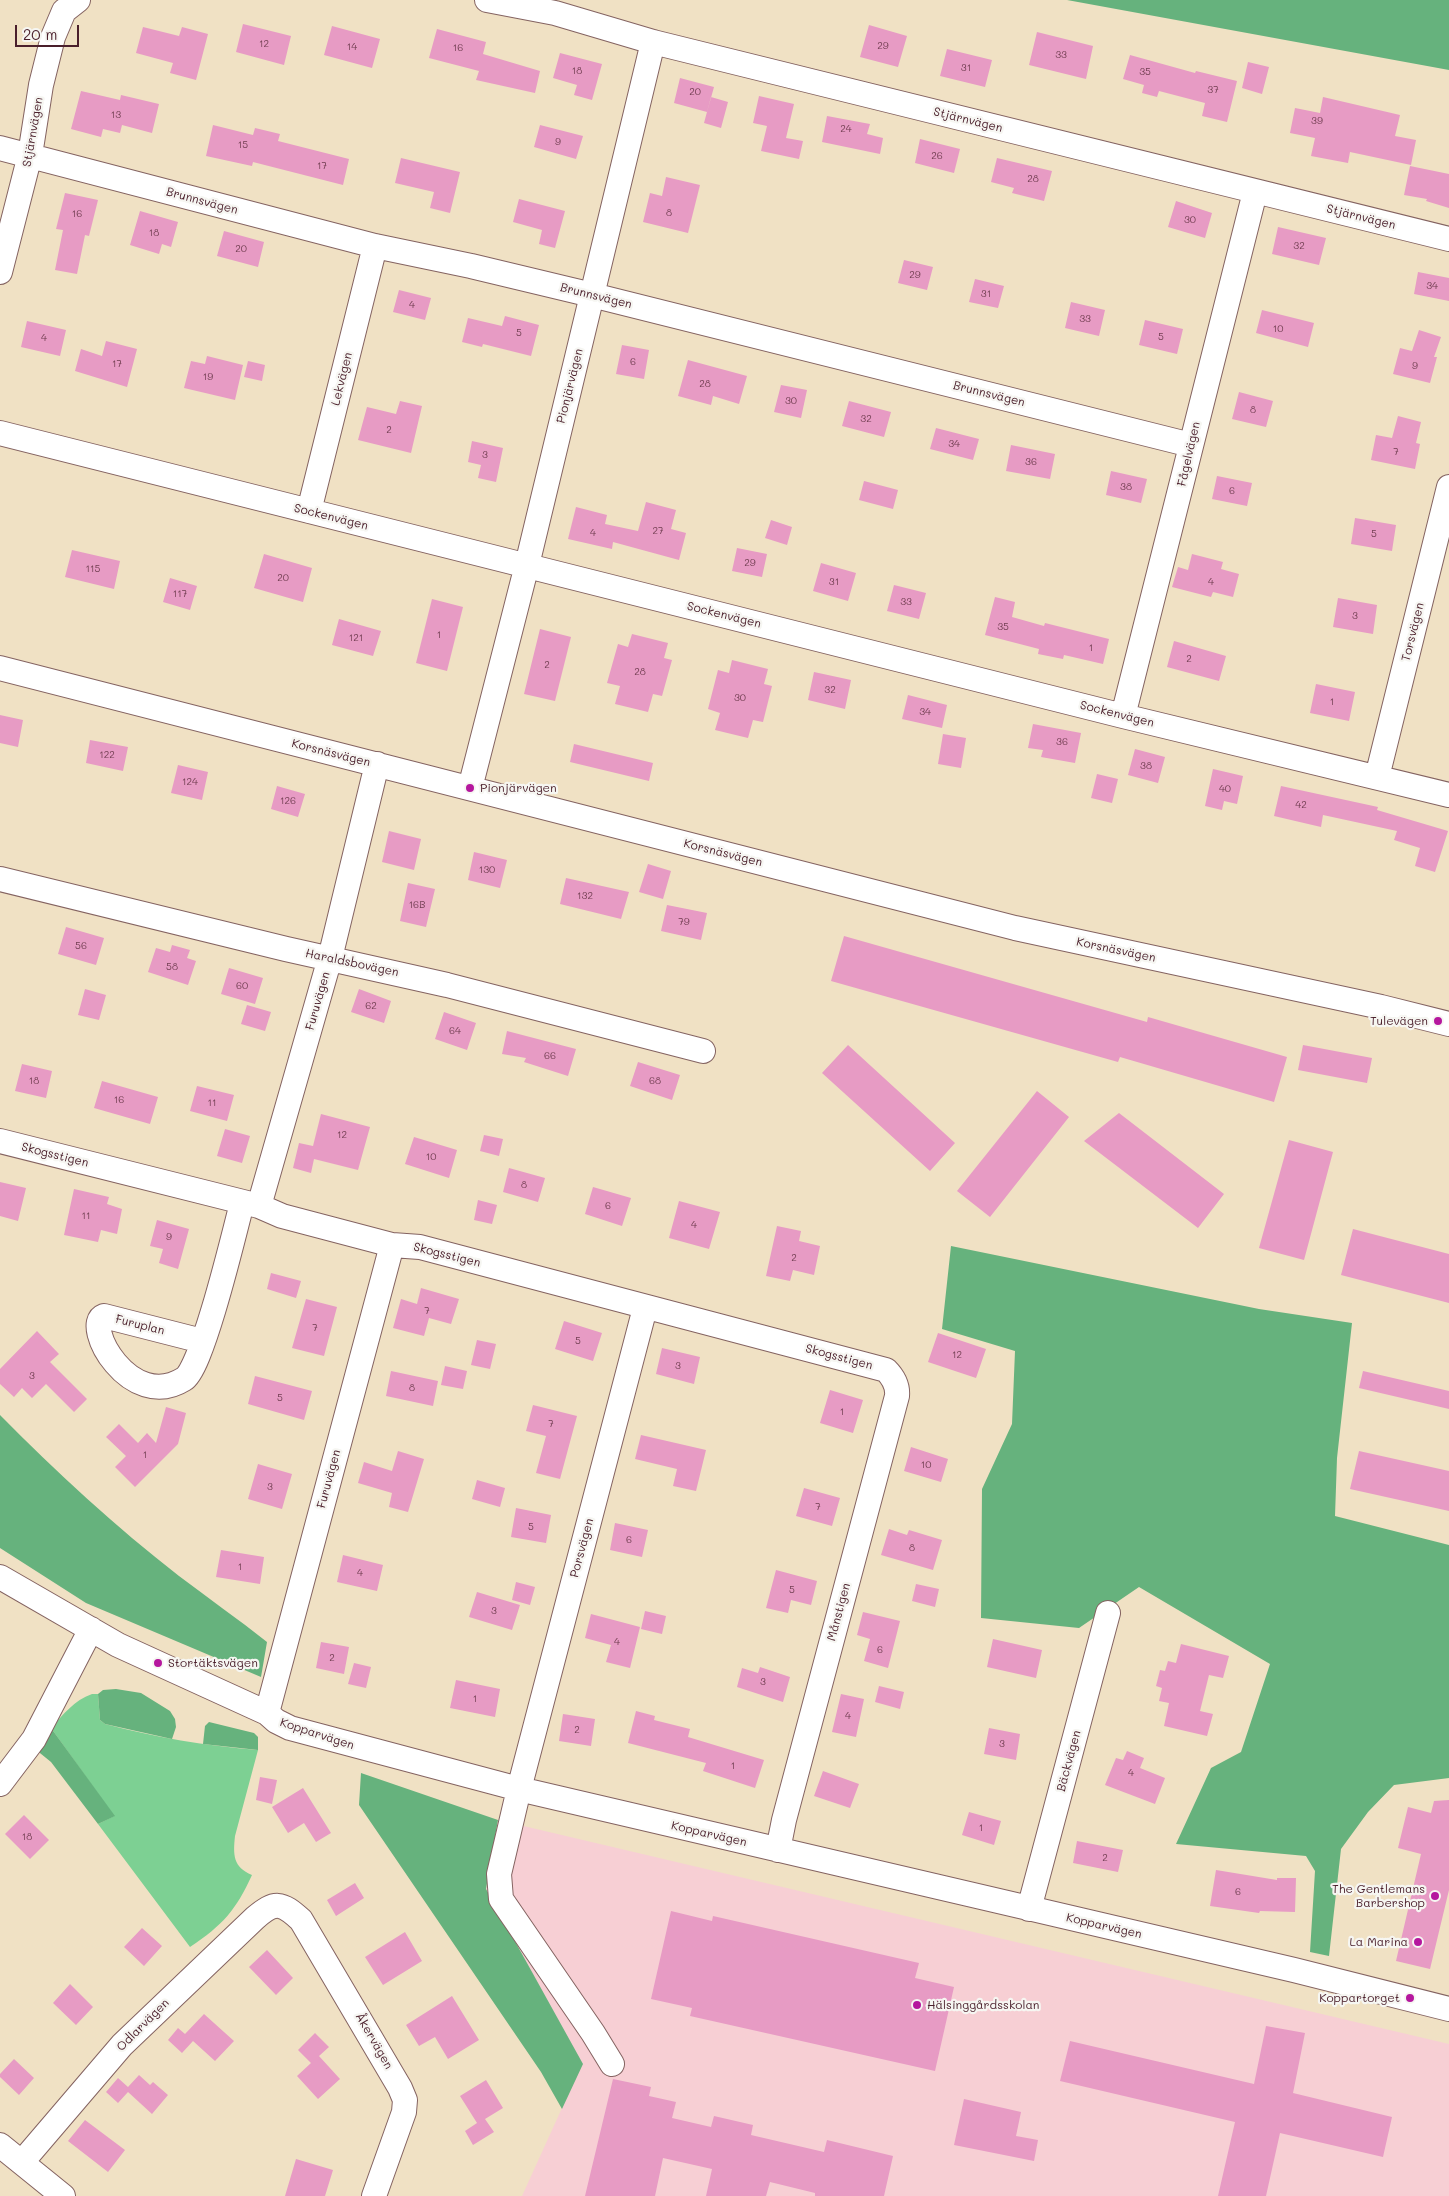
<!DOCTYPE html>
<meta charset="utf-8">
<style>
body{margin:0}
#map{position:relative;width:1449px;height:2196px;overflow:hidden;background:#f0e1c4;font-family:Mali,sans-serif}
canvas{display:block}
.scale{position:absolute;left:15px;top:25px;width:64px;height:22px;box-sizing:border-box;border:2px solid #4a1f2b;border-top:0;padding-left:6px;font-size:15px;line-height:18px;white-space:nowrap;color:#4a1f2b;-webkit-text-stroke:4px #f6f6f2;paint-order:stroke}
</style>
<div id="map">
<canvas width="1449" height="2196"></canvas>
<div class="scale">20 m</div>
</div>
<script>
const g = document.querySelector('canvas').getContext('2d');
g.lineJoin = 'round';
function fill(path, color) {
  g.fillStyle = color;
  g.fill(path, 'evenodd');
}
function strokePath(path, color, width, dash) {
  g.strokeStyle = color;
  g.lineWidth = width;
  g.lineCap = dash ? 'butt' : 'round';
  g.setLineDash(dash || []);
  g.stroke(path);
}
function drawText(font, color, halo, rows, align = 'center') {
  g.font = font + ' Mali,sans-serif';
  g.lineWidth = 4.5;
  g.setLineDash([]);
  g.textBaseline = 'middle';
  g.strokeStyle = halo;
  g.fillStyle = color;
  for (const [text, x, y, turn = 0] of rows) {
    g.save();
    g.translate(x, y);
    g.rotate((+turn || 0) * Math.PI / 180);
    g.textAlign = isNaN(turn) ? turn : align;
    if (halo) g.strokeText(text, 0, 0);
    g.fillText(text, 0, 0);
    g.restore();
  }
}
fill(new Path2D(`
 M498,1820l951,224v152h-927l60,-132 -96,-175z`), '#f7cfd4');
fill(new Path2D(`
 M92,1694h6l2,26 5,4c50,13 101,22 153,26l-23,86c-2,19 -2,31 17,39 -16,35 -29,50 -62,72l-92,-123 16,-8 -63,-88c12,-13 23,-28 41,-34z`), '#7dd093');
fill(new Path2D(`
 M1067,0h382v70z
 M951,1246l308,63 93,14 -15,135 -2,58 114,29v233l-55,7 -26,27 -27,37 -12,107 -19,-4 5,-81 -9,-15 -130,-12 35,-76 30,-16 29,-88 -131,-77 -60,41 -98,-10 1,-129 30,-65 3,-73 -73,-22z
 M0,1415c56,57 116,112 179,161 29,22 59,43 88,66l-6,35 -175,-74 -86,-55z
 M116,1689l25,4 29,18 5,8 1,8 -4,12 -67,-15 -5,-4 -2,-26 5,-4z
 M209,1722l45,11 4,4v13l-55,-6 2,-18z
 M51,1728l64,88 -17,8 -47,-62 -16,-13z
 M361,1773l137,47 -12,69 97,175 -21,45 -21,-37 -182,-267z`), '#66b27d');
fill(new Path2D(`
 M243,24l48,12 -7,29 -48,-13z
 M869,25l38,11 -9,31 -38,-10z
 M332,26l48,13 -8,29 -48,-13z
 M143,27l36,9 3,-9 26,7 -12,46 -26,-7 3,-10 -37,-10z
 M437,29l49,13 -3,12 57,17 -5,22 -59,-13 3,-9 -50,-13z
 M1037,32l56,14 -7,33 -57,-14z
 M947,49l45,11 -7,27 -45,-11z
 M560,53l42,11 -10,36 -18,-5 3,-10 -24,-7z
 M1130,55l65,18 1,-2 41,10 -10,41 -25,-6 3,-13 -46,-12 -2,6 -15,-4 2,-8 -21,-6z
 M1248,62l21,5 -7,27 -20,-6z
 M680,78l34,9 -7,25 -33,-9z
 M81,91l39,9 1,-5 38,9 -7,29 -30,-8 -2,8 -17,-4 -2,8 -30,-8z
 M759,96l35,8 -8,34 17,3 -4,18 -38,-8 6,-25 -14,-3z
 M711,97l17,5 -7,26 -17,-5z
 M1323,97l77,18 -5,21 21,4 -5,25 -61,-13 -2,11 -37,-7 4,-18 -25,-5 5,-25 25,5z
 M827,116l43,8 -3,10 16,4 -3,16 -58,-12z
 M213,125l40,10 2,-7 25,6 -2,7 71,18 -6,26 -90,-23 -1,4 -46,-10z
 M540,125l43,11 -7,23 -42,-12z
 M920,139l40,10 -6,24 -39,-10z
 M401,158l59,14 -10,41 -20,-5 4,-16 -39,-9z
 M997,158l55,13 -8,30 -32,-8 2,-5 -23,-6z
 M1410,166l39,8v34l-23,-7 1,-2 -23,-4z
 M666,177l34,8 -12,48 -45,-11 7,-29 12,3z
 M65,193l33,7 -9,36 -4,-1 -8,39 -22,-4 8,-40 -7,-1z
 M519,199l46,12 -10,37 -16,-4 3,-14 -29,-8z
 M1176,201l36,12 -7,25 -37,-11z
 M140,211l38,11 -7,25 -9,-3 -3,10 -29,-9z
 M1278,227l48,11 -7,27 -47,-11z
 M224,231l40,11 -6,25 -41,-11z
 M904,260l29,7 -6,23 -29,-7z
 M1418,272l31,6v23l-35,-7z
 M975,279l29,7 -6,22 -29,-6z
 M399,290l32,8 -6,22 -32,-8z
 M1071,302l34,8 -6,26 -34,-8z
 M1262,310l52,13 -6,24 -52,-14z
 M505,316l34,9 -8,31 -48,-12 -1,3 -20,-5 6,-24 34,8z
 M1145,320l38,9 -6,25 -38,-9z
 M27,321l39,9 -6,26 -39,-9z
 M1419,330l22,7 -7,20h3l-7,26 -37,-9 7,-26 12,3z
 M106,341l31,8 -10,38 -52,-16 6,-22 21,7z
 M622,345l27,5 -5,29 -28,-5z
 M207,356l36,9 -8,35 -51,-12 7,-27 14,3z
 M688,360l59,16 -8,28 -26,-8 -2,9 -33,-9z
 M248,361l17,4 -3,16 -18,-4z
 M781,385l26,5 -6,28 -27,-6z
 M1239,392l34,9 -7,26 -34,-8z
 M400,401l22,5 -11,47 -53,-13 9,-33 29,7z
 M849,401l42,11 -7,25 -42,-11z
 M1398,416l23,6 -5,21 4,1 -5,25 -44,-9 5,-25 16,3z
 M936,428l43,11 -6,21 -43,-11z
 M472,441l31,7 -7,34 -18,-4 3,-13 -13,-3z
 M1011,445l44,9 -5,25 -44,-8z
 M1111,471l36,8 -6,24 -35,-8z
 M1217,476l35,7 -5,23 -35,-7z
 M864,481l34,9 -5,19 -34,-9z
 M646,502l30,8 -5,19 15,4 -7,27 -66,-18 -1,7 -44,-10 8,-32 31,8 -2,9 33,7z
 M1355,518l41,7 -4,26 -41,-7z
 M771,520l21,7 -5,18 -22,-7z
 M737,548l30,6 -5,23 -30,-6z
 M72,550l48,11 -6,28 -49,-12z
 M264,554l48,14 -9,34 -49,-14z
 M1192,554l31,8 -2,7 18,5 -6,23 -20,-5 -2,5 -39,-10 6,-20 10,3z
 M821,563l35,10 -8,28 -35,-10z
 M170,578l27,8 -7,24 -27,-8z
 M894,585l32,8 -7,26 -32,-8z
 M995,597l20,5 -3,15 32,9 1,-3 64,16 -6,25 -39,-9 -1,4 -25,-5 1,-5 -54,-14z
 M1338,598l39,7 -4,29 -40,-7z
 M432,599l31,8 -16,64 -31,-8z
 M339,619l42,12 -8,25 -41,-11z
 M540,629l31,8 -16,64 -31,-7z
 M632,634l36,9 -4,15 8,2 -10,36 -9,-2 -5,18 -33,-8 5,-18 -13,-3 11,-39 10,3z
 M1174,641l52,15 -7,25 -52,-14z
 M732,660l36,9 -4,15 8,2 -9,36 -10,-2 -5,18 -33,-8 5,-17 -12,-4 10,-39 11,3z
 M814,672l37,8 -6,29 -37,-9z
 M1316,684l39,8 -6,29 -39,-8z
 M908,695l39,10 -5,23 -40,-9z
 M0,715l23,5 -5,27 -18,-4z
 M1033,724l48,9 -6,30 -34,-6 2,-7 -15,-2z
 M943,734l23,4 -5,30 -23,-4z
 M90,740l38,7 -5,24 -37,-8z
 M574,744l79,19 -4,18 -79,-19z
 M1135,749l30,8 -7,26 -30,-8z
 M178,765l30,7 -6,28 -31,-7z
 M1213,769l30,7 -6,28 -13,-3 -2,9 -17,-4z
 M1097,774l21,5 -6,24 -21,-5z
 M277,786l28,8 -7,23 -27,-8z
 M1281,786l97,21 -1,3 71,21 -13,41 -20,-6 5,-18 -26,-8 3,-9 -74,-16 -2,12 -47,-11z
 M389,831l32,8 -7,31 -32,-8z
 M474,852l33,8 -7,28 -32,-8z
 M648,864l23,7 -8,28 -24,-7z
 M566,878l63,14 -8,27 -61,-15z
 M408,883l27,6 -9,38 -26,-6z
 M667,905l40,8 -6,27 -40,-9z
 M66,927l38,11 -8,27 -38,-11z
 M844,936l303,86 1,-5 139,40 -13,45 -154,-45 -2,5 -287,-81z
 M172,945l18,5 -3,8 9,3 -8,24 -40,-13 8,-24 14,4z
 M229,968l34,10 -8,26 -34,-10z
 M85,989l21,6 -7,25 -21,-5z
 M359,989l32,12 -7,22 -33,-11z
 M247,1005l24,7 -6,19 -24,-7z
 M444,1012l32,11 -9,27 -32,-11z
 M507,1031l69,18 -8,27 -44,-14 2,-4 -24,-4z
 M848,1045l107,98 -25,28 -108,-98z
 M1303,1045l69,13 -5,25 -69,-13z
 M638,1062l42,13 -8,25 -42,-14z
 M22,1064l30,7 -6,27 -31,-7z
 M102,1081l56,16 -8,27 -56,-16z
 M197,1086l37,9 -7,26 -37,-10z
 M1037,1091l32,26 -79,100 -33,-26z
 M1119,1113l105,81 -26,34 -114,-87z
 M321,1114l49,13 -12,43 -44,-11 -3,14 -18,-5 6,-25 14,3z
 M225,1129l25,7 -8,27 -25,-7z
 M484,1135l19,4 -4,17 -19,-5z
 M414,1137l43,13 -8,28 -44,-14z
 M1289,1140l44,12 -29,108 -45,-12z
 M509,1168l36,10 -7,24 -35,-10z
 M0,1182l26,6 -8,33 -18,-5z
 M593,1187l38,11 -9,28 -37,-12z
 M74,1189l35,8 -2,7 15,5 -5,25 -16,-4 -3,12 -34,-7z
 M478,1200l19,5 -5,19 -18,-4z
 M679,1201l41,11 -11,37 -40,-11z
 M157,1220l32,9 -11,40 -19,-6 4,-14 -13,-3z
 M777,1226l24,5 -2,10 21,5 -6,29 -21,-5 -3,11 -24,-5z
 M1353,1229l96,25v49l-108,-28z
 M271,1273l30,8 -5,17 -29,-9z
 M421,1288l38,11 -8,25 -22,-6 -5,18 -31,-8 8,-29 16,5z
 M306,1299l31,8 -13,49 -32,-8z
 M564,1321l38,12 -9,28 -38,-12z
 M37,1331l22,23 -9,8 37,37 -13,13 -28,-28 -14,14 -10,-10 -8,9 -14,-13v-15z
 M938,1333l48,16 -10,29 -48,-16z
 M477,1340l19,4 -6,25 -19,-4z
 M662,1348l38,9 -6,27 -38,-10z
 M445,1366l22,5 -4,18 -22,-4z
 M391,1371l47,10 -5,25 -47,-10z
 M1363,1371l86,20v18l-90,-21z
 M255,1376l57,15 -8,29 -56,-16z
 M830,1390l33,10 -10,33 -33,-10z
 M533,1405l44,11 -17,63 -24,-6 10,-37 -20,-5z
 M166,1407l20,6 -8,31 -43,43 -20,-20 11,-11 -20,-19 13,-13 19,19 9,-10 9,10z
 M641,1435l65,15 -10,41 -23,-5 4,-17 -42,-10z
 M911,1447l37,12 -7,23 -37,-11z
 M398,1451l26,8 -16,53 -19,-5 3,-14 -34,-10 6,-21 28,9z
 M1359,1451l90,20v40l-99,-22z
 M258,1464l34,10 -10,35 -34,-10z
 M477,1480l28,8 -5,19 -28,-8z
 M804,1488l36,10 -8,28 -36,-10z
 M516,1508l35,7 -5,28 -35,-6z
 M615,1523l33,7 -6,27 -32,-7z
 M889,1529l18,6 2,-5 33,10 -9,30 -52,-15z
 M221,1550l43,7 -4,27 -44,-7z
 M343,1555l40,10 -6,26 -40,-9z
 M776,1570l41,11 -6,24 -20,-5 -3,13 -22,-5z
 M516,1582l19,5 -5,18 -18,-5z
 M916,1584l23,5 -4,18 -23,-6z
 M477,1592l43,13 -8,25 -43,-13z
 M645,1611l21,5 -4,18 -21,-5z
 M863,1612l37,9 -12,47 -24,-7 6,-22 -13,-4z
 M591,1614l49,13 -10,41 -24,-6 5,-17 -26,-7z
 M993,1639l49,11 -6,28 -49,-11z
 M321,1642l28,5 -5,27 -28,-6z
 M1181,1644l48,12 -6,22 -14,-3 -9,36 13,3 -6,22 -43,-10 5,-23 -10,-2 3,-13 -6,-2 4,-16 5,1 3,-10 8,2z
 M354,1663l17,4 -5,21 -18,-4z
 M760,1667l30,10 -7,25 -46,-15 5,-19 16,5z
 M456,1680l44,9 -5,28 -45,-9z
 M879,1686l25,6 -4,17 -25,-7z
 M841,1694l23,5 -8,38 -24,-5z
 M636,1711l19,5 -1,4 36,9 -2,8 76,23 -9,28 -52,-17 3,-8 -78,-20z
 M563,1714l32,5 -4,27 -32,-5z
 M989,1728l31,6 -4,26 -32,-6z
 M1127,1751l17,7 -4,10 25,10 -10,26 -50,-19 11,-27 7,2z
 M823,1771l36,13 -9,24 -36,-12z
 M260,1777l17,3 -5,24 -16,-4z
 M303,1788l28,45 -15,9 -12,-19 -16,10 -16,-26z
 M1449,1800v90l-19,79 -34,-8 25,-107 -23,-6 10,-41 23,6 3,-12z
 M969,1812l32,9 -7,24 -32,-10z
 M24,1815l25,25 -19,19 -25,-25z
 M1077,1841l46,9 -5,22 -45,-9z
 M1216,1870l61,10v-2h19l-1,34 -35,-1 -1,2 -49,-7z
 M355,1883l9,15 -28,18 -9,-16z
 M671,1911l41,10 1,-5 206,47 -4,15 39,9 -19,84 -245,-55 2,-8 -41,-9z
 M142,1928l20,18 -18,20 -20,-19z
 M405,1932l17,29 -39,24 -18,-28z
 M267,1950l26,28 -17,17 -27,-28z
 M70,1984l23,23 -17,18 -23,-22z
 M452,1996l27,44 -31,19 -13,-22 -16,9 -13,-21z
 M204,2014l30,27 -19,20 -22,-20 -11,12 -14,-13 10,-12 7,6z
 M1266,2026l39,7 -12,60 99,24 -9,40 -103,-24 -14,63h-48l17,-74 -175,-41 10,-40 184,43z
 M315,2033l14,14 -10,9 21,23 -22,20 -21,-23 14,-13 -13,-13z
 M14,2059l20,19 -15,17 -19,-18v-3z
 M139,2075l11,10 3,-3 15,13 -16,19 -24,-22 -10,11 -12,-11 12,-14 10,9z
 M613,2079l38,8 -2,9 27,6 -4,16 39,9 3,-11 39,9 -2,10 73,17 3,-12 66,16 -9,40h-69v-3l-45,-11 -4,14h-60l6,-27 -49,-11 -8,38h-70z
 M486,2080l17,28 -18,11 9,13 -21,13 -8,-14 12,-8 -17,-27z
 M964,2099l57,13 -5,24 22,4 -4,21 -80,-16z
 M85,2120l40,30 -17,22 -40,-31z
 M296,2159l37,11 -8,26h-40z`), '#e79bc4');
const minor = new Path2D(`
 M487,0l68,13 98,29 796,197
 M0,148l375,98 96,20 121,29 599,150
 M0,272l30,-117 11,-70 12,-48 11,-26 14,-11
 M0,433l1123,283 326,79
 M309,511l66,-265
 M0,668l1015,260 366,79 68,17
 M1123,716l132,-524
 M1377,777l72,-290
 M470,788l57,-223 126,-523
 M0,879l286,70 161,36 256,66
 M0,1141l259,65 23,10 110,29 28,2 466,123c7,7 12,16 11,26l-113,424 -6,30
 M259,1206l71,-248 47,-194
 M202,1341l-98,-25c-22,8 26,97 80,63 18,-10 51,-149 58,-176
 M0,1577l118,68 149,68 9,8 14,7 229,61 775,181 155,39
 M267,1713l125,-468
 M0,1784l34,-45 57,-110
 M1029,1909l79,-296
 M612,2064l-19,-31 -92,-134 -2,-25 20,-85 126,-481
 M0,2145l63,51
 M22,2162l100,-117 133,-127c20,-17 26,-16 46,2l99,168 5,12 -1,12 -30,84`);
strokePath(minor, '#846361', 26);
strokePath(minor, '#fff', 24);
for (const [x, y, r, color] of [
 [470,788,5,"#b5179e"],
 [1438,1021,5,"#b5179e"],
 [158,1663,5,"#b5179e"],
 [1435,1896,5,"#b5179e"],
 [1418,1942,5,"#b5179e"],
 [1410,1998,5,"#b5179e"],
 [917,2005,5,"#b5179e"]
]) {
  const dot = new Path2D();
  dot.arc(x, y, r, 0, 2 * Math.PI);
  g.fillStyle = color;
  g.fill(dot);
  strokePath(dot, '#f6f6f2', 2);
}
drawText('10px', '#713e51', null, [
 ["12",264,44],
 ["29",883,46],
 ["14",352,47],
 ["16",458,48],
 ["33",1061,55],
 ["31",966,68],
 ["18",577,71],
 ["35",1145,72],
 ["37",1213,90],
 ["20",695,92],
 ["13",116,115],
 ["39",1317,121],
 ["24",846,129],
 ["9",558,142],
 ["15",243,145],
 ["26",937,156],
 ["17",322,166],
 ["28",1033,179],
 ["8",669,213],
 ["16",77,214],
 ["30",1190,220],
 ["18",154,233],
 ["32",1299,246],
 ["20",241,249],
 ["29",915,275],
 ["34",1432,286],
 ["31",986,294],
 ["4",412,305],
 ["33",1085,319],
 ["10",1278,329],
 ["5",519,333],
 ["5",1161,337],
 ["4",44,338],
 ["6",633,362],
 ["17",117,364],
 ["9",1415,366],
 ["19",208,377],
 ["28",705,384],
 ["30",791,401],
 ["8",1253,410],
 ["32",866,419],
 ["2",389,430],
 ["34",954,444],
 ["7",1396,452],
 ["3",485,455],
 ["36",1031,462],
 ["38",1126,487],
 ["6",1232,491],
 ["27",658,531],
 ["4",593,533],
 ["5",1374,534],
 ["29",750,563],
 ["115",93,569],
 ["20",283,578],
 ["31",834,582],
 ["4",1211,582],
 ["117",180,594],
 ["33",906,602],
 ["3",1355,616],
 ["35",1003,627],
 ["1",439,635],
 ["121",356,638],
 ["1",1091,648],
 ["2",1189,659],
 ["2",547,665],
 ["28",640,672],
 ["32",830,690],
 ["30",740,698],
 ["1",1332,702],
 ["34",925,712],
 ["36",1062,742],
 ["122",107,755],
 ["38",1146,766],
 ["124",190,782],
 ["40",1225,789],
 ["126",288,801],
 ["42",1301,805],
 ["130",487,870],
 ["132",585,896],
 ["16B",417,905],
 ["79",684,922],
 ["56",81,946],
 ["58",172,967],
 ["60",242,986],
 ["62",371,1006],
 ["64",455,1031],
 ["66",550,1056],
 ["18",34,1081],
 ["68",655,1081],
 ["16",119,1100],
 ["11",212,1103],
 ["12",342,1135],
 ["10",431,1157],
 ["8",524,1185],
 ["6",608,1206],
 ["11",86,1216],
 ["4",694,1225],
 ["9",169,1237],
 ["2",794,1258],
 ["7",427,1311],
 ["7",315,1328],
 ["5",578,1341],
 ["12",957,1355],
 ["3",678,1366],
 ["3",32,1376],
 ["8",412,1388],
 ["5",280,1398],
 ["1",842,1412],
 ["7",551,1424],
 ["1",145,1455],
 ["10",926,1465],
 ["3",270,1487],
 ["7",818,1507],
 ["5",531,1527],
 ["6",629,1540],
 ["8",912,1548],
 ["1",240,1567],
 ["4",360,1573],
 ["5",792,1590],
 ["3",494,1611],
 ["4",617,1642],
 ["6",880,1650],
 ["2",332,1658],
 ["3",763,1682],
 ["1",475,1699],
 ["4",848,1716],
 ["2",577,1730],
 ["3",1002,1744],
 ["1",733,1766],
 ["4",1131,1773],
 ["1",981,1828],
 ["18",27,1837],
 ["2",1105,1858],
 ["6",1238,1892]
]);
drawText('12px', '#4a1f2b', '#f6f6f2', [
 ["Stjärnvägen",968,120,14],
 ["Stjärnvägen",33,132,-80],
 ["Brunnsvägen",202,201,15],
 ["Stjärnvägen",1361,217,14],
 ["Brunnsvägen",596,296,14],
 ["Lekvägen",342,379,-76],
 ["Pionjärvägen",570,386,-76],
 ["Brunnsvägen",989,394,14],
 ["Fågelvägen",1189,454,-77],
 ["Sockenvägen",331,517,14],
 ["Sockenvägen",724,615,14],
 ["Torsvägen",1413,632,-76],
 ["Sockenvägen",1117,714,14],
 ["Korsnäsvägen",331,753,14],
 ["Korsnäsvägen",723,853,14],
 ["Korsnäsvägen",1116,950,12],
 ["Haraldsbovägen",352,963,12],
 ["Furuvägen",318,1001,-74],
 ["Skogsstigen",55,1155,14],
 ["Skogsstigen",447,1255,14],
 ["Furuplan",140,1325,14],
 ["Skogsstigen",839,1357,15],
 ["Furuvägen",329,1479,-75],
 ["Porsvägen",582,1548,-75],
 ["Månstigen",839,1612,-75],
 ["Kopparvägen",317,1734,18],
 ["Bäckvägen",1069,1761,-75],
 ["Kopparvägen",709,1834,13],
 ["Kopparvägen",1104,1926,13],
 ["Odlarvägen",143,2025,-45],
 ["Åkervägen",374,2041,60]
]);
drawText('12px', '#4a1f2b', '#f6f6f2', [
 ["Pionjärvägen",480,788,"left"],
 ["Tulevägen",1428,1021],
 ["Stortäktsvägen",168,1663,"left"],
 ["The Gentlemans",1425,1889],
 ["Barbershop",1425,1903],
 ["La Marina",1408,1942],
 ["Koppartorget",1400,1998],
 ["Hälsinggårdsskolan",927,2005,"left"]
], 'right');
</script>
